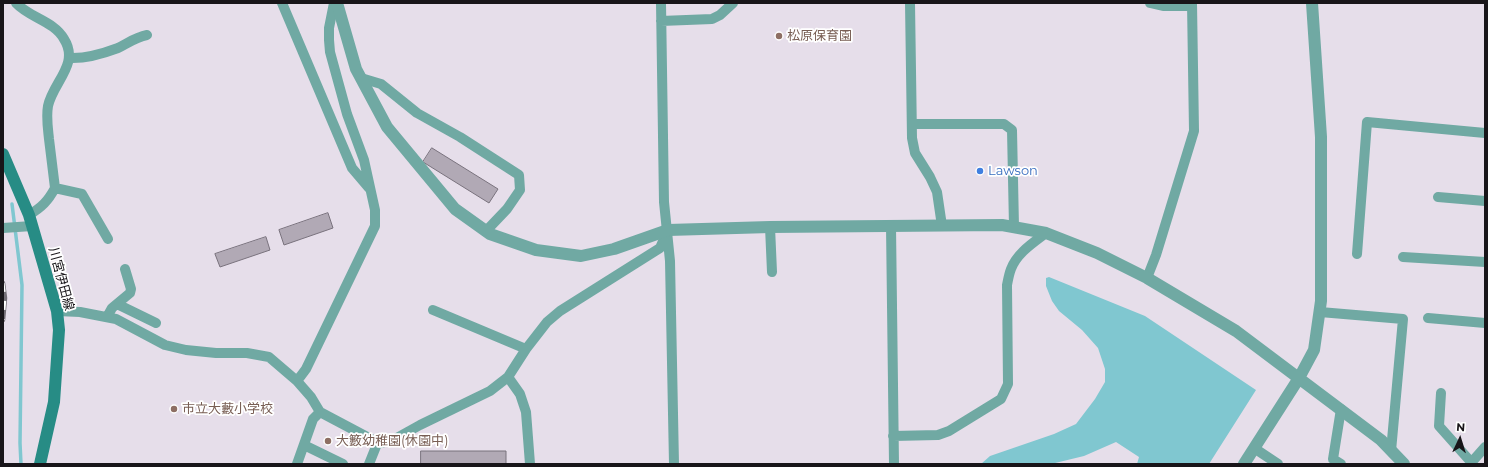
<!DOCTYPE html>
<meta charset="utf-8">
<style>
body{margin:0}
#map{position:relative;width:1488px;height:467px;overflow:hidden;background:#e6deea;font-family:Montserrat,sans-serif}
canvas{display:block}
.frame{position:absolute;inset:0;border:4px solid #181519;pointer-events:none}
.north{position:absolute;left:1440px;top:419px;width:40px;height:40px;-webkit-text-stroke:3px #fff;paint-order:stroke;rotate:4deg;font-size:11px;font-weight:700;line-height:16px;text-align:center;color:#181519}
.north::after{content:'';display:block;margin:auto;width:14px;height:18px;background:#181519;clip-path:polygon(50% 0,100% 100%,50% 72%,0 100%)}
</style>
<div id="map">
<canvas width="1488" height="467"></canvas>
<div class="frame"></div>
<div class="north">N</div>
</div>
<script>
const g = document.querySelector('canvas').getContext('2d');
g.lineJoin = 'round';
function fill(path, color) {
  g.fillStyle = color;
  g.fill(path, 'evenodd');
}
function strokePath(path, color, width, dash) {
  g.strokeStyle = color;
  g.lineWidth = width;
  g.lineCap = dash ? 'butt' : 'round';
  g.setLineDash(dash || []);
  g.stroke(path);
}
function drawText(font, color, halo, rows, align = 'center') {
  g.font = font + ' Montserrat,"Noto Sans JP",sans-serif';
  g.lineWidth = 3.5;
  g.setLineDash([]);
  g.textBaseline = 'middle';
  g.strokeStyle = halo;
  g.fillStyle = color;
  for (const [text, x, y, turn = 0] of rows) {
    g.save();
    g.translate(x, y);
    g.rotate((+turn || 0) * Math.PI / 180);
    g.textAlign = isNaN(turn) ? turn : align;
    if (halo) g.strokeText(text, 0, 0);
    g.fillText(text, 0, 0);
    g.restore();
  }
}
fill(new Path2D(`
 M1049,277l96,39 111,74 -47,74h-72l2,-7 -23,-15 -32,14 -33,8h-70l9,-8 64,-22 22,-10 19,-25 10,-17v-13l-7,-21 -16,-18 -23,-19 -7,-10 -6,-15v-8z`), '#80c7d0');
strokePath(new Path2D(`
 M12,204l10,81 -2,158 1,21`), '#80c7d0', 3.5);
const building = new Path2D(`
 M432,148l66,41 -9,14 -66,-41z
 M328,213l5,15 -49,17 -5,-15z
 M266,237l4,13 -50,17 -5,-13z
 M421,451h85v13h-85z`);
fill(building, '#b1a9b5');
strokePath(building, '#79727d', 1);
strokePath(new Path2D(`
 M16,3c14,15 38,18 48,36 16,25 -11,43 -16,67 -2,11 0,23 1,33 2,17 4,33 6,49 -7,13 -13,19 -26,27
 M282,3l70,165 17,20
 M661,3l3,199 6,59 4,203
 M910,3l2,135 3,15 15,24 7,15 5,34
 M1150,3l13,3h29
 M661,21l51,-2 8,-4 13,-12
 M69,58c17,1 33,-4 49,-10 10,-5 18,-11 29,-13
 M361,78l20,6 36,29 43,24 59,38 1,15 -13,19 -21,22
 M912,124h92l8,6 2,97
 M55,188l27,6 26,45
 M1438,197l47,4
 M891,226l3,238
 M770,227l2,45
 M3,228l29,-2
 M1357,254l10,-132 118,11
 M1403,257l82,5
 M1147,278l9,-23 38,-124 -2,-128
 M117,304l39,19
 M433,310l93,39
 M57,311l23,1 36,7 49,26 21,5 30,3h31l22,4 28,24 14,16 9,15 51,27 6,5
 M1320,312l83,7 -12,132
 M107,317l5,-9 18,-15 1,-4 -6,-20
 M1428,318l57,5
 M508,377l12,17 6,18 4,52
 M297,381l9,-12 69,-143v-16l-11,-50 -17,-46 -17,-62 -1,-12v-12l5,-25
 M1441,393l-2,33 32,36
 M893,436l45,-1 11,-4 52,-32 7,-15 -1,-99c1,-5 2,-11 4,-16 6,-16 22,-26 35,-36
 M377,444l16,-4 27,-15 70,-34 18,-14 18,-28 21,-27 13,-11 100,-63 7,-16
 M304,445l39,19
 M1254,448l24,16
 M297,464l16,-45 7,-7
 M369,464l8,-20
 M1341,464l-8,-5 8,-50
 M1470,464l15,-17`), '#70a9a3', 10);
strokePath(new Path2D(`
 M337,3l19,66 31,58 68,82 35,25 46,16 45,6 33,-7 54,-19 102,-3 232,-2 44,8 51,20 50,25 89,53 145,109 23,24
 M1244,464l55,-86 15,-28 7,-49v-164l-9,-134`), '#70a9a3', 12);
strokePath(new Path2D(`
 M3,154l26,61 28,96 2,19 -5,72 -14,62`), '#278c85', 12);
const rail = new Path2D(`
 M3,283l2,15 -2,22`);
strokePath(rail, '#746f77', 4.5);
strokePath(rail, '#fff', 3, [9]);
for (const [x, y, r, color] of [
 [779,36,4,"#8d6e63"],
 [980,171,4,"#3f7fe0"],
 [174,409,4,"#8d6e63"],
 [328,441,4,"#8d6e63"]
]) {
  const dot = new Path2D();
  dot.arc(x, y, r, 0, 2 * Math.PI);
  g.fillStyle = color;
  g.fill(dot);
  strokePath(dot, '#fff', 1.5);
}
drawText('13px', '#785e54', '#fff', [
 ["松原保育園",787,36],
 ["市立大藪小学校",182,409],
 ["大籔幼稚園(休園中)",336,441]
], 'left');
drawText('13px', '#366cbe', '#fff', [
 ["Lawson",988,171]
], 'left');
drawText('13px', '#181519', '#fff', [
 ["川宮伊田線",61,279,75]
]);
</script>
